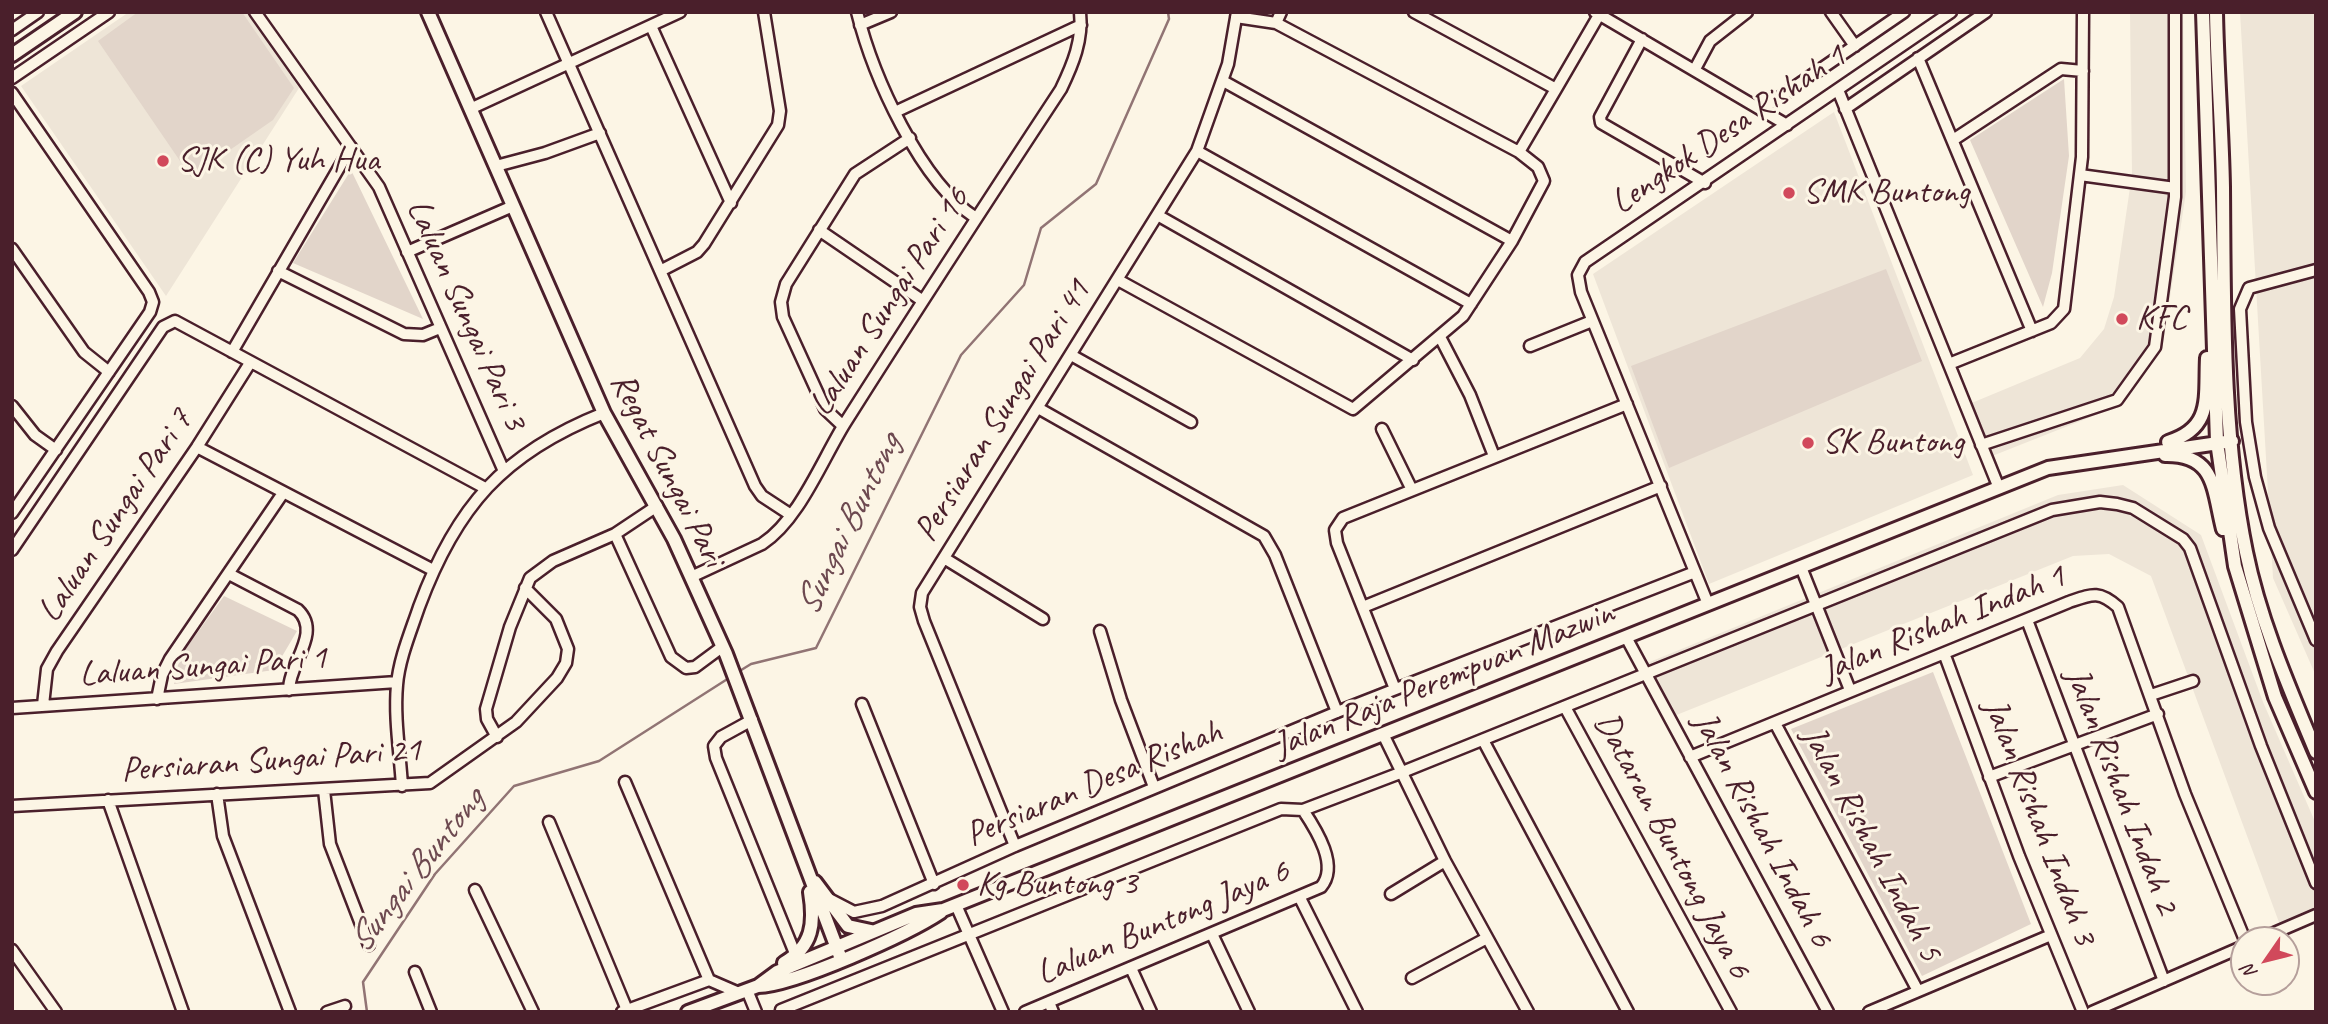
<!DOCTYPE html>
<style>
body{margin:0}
#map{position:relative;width:2328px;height:1024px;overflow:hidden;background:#fcf5e5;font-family:Caveat,sans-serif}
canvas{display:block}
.frame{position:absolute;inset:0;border:14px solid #4a1f2b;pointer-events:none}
.north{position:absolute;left:2230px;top:926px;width:70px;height:70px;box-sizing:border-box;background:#fcf5e5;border:2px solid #b59f9b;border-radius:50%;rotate:235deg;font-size:19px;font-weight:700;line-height:28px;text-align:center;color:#4a1f2b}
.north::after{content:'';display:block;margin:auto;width:24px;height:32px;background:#d1495b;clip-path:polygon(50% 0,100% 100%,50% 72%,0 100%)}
</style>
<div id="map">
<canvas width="2328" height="1024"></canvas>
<div class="frame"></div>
<div class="north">N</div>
</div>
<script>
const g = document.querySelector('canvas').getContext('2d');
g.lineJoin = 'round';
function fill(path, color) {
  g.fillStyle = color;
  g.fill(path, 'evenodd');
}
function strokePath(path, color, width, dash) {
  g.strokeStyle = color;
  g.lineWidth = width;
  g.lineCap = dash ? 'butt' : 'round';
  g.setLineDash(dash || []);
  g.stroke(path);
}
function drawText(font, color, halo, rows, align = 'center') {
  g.font = font + ' Caveat,sans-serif';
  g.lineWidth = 6;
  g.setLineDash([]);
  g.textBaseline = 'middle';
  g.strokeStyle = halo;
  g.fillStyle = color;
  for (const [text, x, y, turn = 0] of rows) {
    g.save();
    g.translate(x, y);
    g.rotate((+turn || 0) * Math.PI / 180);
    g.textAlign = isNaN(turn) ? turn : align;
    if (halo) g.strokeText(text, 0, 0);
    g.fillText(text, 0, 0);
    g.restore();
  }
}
fill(new Path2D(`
 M129,12h119l51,76 -133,208 -145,-210z
 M2130,12h53l3,180 -24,158 -46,57 -134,53 -20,-53 118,-49 24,-29 10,-32 18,-123z
 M2240,12h76v664l-43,-98z
 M1834,112l139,363 -264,109 -116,-310z
 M2123,485l78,50 62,167 53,122v83l-36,18 -129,-349 -42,-22 -36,2 -409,164 -29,-52 423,-173z`), '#eee5d7');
fill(new Path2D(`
 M138,12h104l52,76 -21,32 -82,57 -93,-136z
 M2064,79l5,77 -17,117 -9,34 -73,-167z
 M351,170l72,149 -130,-56z
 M1886,269l36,92 -253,107 -38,-102z
 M224,596l73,35 -23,39 -100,14 5,-26z
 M1933,672l98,252 -109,52 -131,-247z`), '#e2d5ca');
strokePath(new Path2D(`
 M738,672l13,-8 65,-16 145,-293 63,-70 17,-57 55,-44 73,-165 -1,-7
 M367,1012l-4,-30 72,-108 79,-88 85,-25 130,-83`), '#917474', 2.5);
const minor = new Path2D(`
 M255,12l124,175 124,282
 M546,12l209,474 7,10 29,19
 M857,12c16,64 63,170 119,206
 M1414,12l142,77 -37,63
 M1595,12l192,113
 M1831,12l24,34
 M1276,23l5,-11
 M860,25l31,-13
 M651,26l80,177
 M12,30l26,-18
 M1642,39l-42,78 1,6 104,60
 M1918,58l114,273
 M1695,69l15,-28 37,-29
 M12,78l97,-66
 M1223,81l289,160
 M1556,89l43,-74
 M1838,90l161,398
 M12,93l137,199 4,10 -3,10 -138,201
 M470,109l210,-97
 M1845,109l141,-97
 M1761,110l143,-98
 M895,112l186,-87
 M1953,140l108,-71 22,2
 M1197,151l274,153
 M496,166l49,-13 55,-20
 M2080,175l95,13
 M1159,216l254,144
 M819,230l104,71
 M12,249l72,103 25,20
 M407,252l106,-46
 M662,270l35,-18 7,-8 74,-119 2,-14 -16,-99
 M2316,270l-67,18 -9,21 6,113 9,55 14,51 47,112
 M278,271l126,63 19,1 17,-7
 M1118,280l235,129 110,-93 49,-75 32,-60 -6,-14 -19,-15 -243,-129 -40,-6
 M1440,337l30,58 24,61
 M1530,346l62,-25
 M232,352l119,-205
 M1071,355l120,67
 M1949,364l102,-41 13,-14 18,-152 1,-145
 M12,406l23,29 21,15
 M1038,408l226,128 11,19 62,157
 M843,426l-18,-17 -42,-92 -2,-15 5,-18 69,-110 55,-36
 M1382,429l30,61
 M1981,445l136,-45 38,-53 20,-150v-185
 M197,447l236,123
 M615,534l56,123 15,11 9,-1 27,-20
 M12,550l151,-223 12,-6 310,167
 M944,558l99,61
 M1801,567l49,123
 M229,574l69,36c24,23 -9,53 -9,80
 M691,577l71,-33c37,-24 60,-84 83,-121 71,-112 143,-223 216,-334 12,-25 22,-49 19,-77
 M1708,604l-127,-312 -3,-17 7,-13 366,-250
 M1363,607l298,-121
 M2027,620l137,361
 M1100,631l21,69 33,87
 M1626,637l202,375
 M1944,653l75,203 64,156
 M1395,689l-58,-146 -2,-13 8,-12 284,-114
 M2151,695l42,-14
 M157,699l5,-24 8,-16 113,-166
 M862,704l72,180
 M43,705l4,-36 10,-18 140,-204 53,-84
 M1565,707l166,305
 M12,708l385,-26
 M752,720l-31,17 -7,9 2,12 80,198
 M1775,723l143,268
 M1383,734l62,127 83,151
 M497,737l-10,-18 -1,-10 24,-82 20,-49 23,-17 62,-27 42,-28
 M1483,740l145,272
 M1690,757l379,-155c23,-8 30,-12 49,5l67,187 60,146
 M1989,777l169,-63
 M625,782l84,198
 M402,786c-2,-33 -8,-68 -5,-101 2,-26 14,-54 22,-78 37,-100 84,-154 185,-194
 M324,790l6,54 39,101
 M217,794l6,42 67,176
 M108,800l75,212
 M12,806l418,-23 86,-61 41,-44 9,-15 2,-14 -12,-30 -31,-31
 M549,822l78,188
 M1015,846l-91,-225 -4,-14 2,-14 275,-442 31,-87 9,-52
 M475,890l58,122
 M1391,894l54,-33
 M1300,898l57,114
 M829,899l25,13 28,-6 133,-60 322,-134 358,-140
 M956,905l47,107
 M1212,934l37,78
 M2258,940l58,-25
 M12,950l44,62
 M1131,968l20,44
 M415,972l16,40
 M1412,978l75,-40
 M747,990l9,22
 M1049,1002l4,10
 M781,1010l500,-201 22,1 97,-37 652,-263 48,-8 17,2 16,4 50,31 7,9 71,198 55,137
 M327,1012l18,-6
 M622,1012l87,-32 30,13
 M1025,1012l296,-125c18,-21 -4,-56 -18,-77
 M1869,1012l182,-77
 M2092,1012l152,-66`);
const major = new Path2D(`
 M428,12l176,401 70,126 52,115 115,305
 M2203,12l14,430 18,124 40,131 41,95
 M2216,12c1,59 6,117 7,175 1,118 -1,248 23,365 14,69 43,135 70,200
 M12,55l63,-43
 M2168,442c45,-14 37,-44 39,-84
 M2165,455c51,-1 48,35 58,74
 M815,882l33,44 23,5
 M784,963c29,-17 31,-40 26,-71
 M758,986c37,-1 150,-52 183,-74
 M688,1012l70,-26 19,-14 139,-58 27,-4 1105,-442 184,-27`);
strokePath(minor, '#4a1f2b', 15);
strokePath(major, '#4a1f2b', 18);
strokePath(minor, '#fcf5e5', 10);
strokePath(major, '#fcf5e5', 12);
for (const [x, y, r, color] of [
 [163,161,7,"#d1495b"],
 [1789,193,7,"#d1495b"],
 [2122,319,7,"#d1495b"],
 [1808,443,7,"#d1495b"],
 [963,885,7,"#d1495b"]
]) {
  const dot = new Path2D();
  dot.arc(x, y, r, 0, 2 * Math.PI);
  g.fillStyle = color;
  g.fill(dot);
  strokePath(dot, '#fcf5e5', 2.5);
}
drawText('35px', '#4a1f2b', '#fcf5e5', [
 ["Lengkok Desa Rishah 1",1729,130,-34],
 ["Laluan Sungai Pari 16",890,302,-57],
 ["Laluan Sungai Pari 3",466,315,66],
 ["Persiaran Sungai Pari 41",1003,411,-58],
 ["Regat Sungai Pari",667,470,63],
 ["Laluan Sungai Pari 7",116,516,-56],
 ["Jalan Rishah Indah 1",1943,624,-22],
 ["Laluan Sungai Pari 1",203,667,-4],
 ["Jalan Raja Perempuan Mazwin",1444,680,-22],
 ["Persiaran Sungai Pari 21",271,761,-4],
 ["Persiaran Desa Rishah",1094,784,-23],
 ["Jalan Rishah Indah 2",2121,791,69],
 ["Jalan Rishah Indah 3",2039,822,69],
 ["Jalan Rishah Indah 6",1762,830,62],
 ["Jalan Rishah Indah 5",1871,844,62],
 ["Dataran Buntong Jaya 6",1672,846,62],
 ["Laluan Buntong Jaya 6",1163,923,-23]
]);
drawText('35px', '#4a1f2b', '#fcf5e5', [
 ["SJK (C) Yuh Hua",177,161],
 ["SMK Buntong",1803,193],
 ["KFC",2136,319],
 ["SK Buntong",1822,443],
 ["Kg Buntong 3",977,885]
], 'left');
drawText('italic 37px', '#6d4950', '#fcf5e5', [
 ["Sungai Buntong",849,525,-64],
 ["Sungai Buntong",417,871,-52]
]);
</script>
